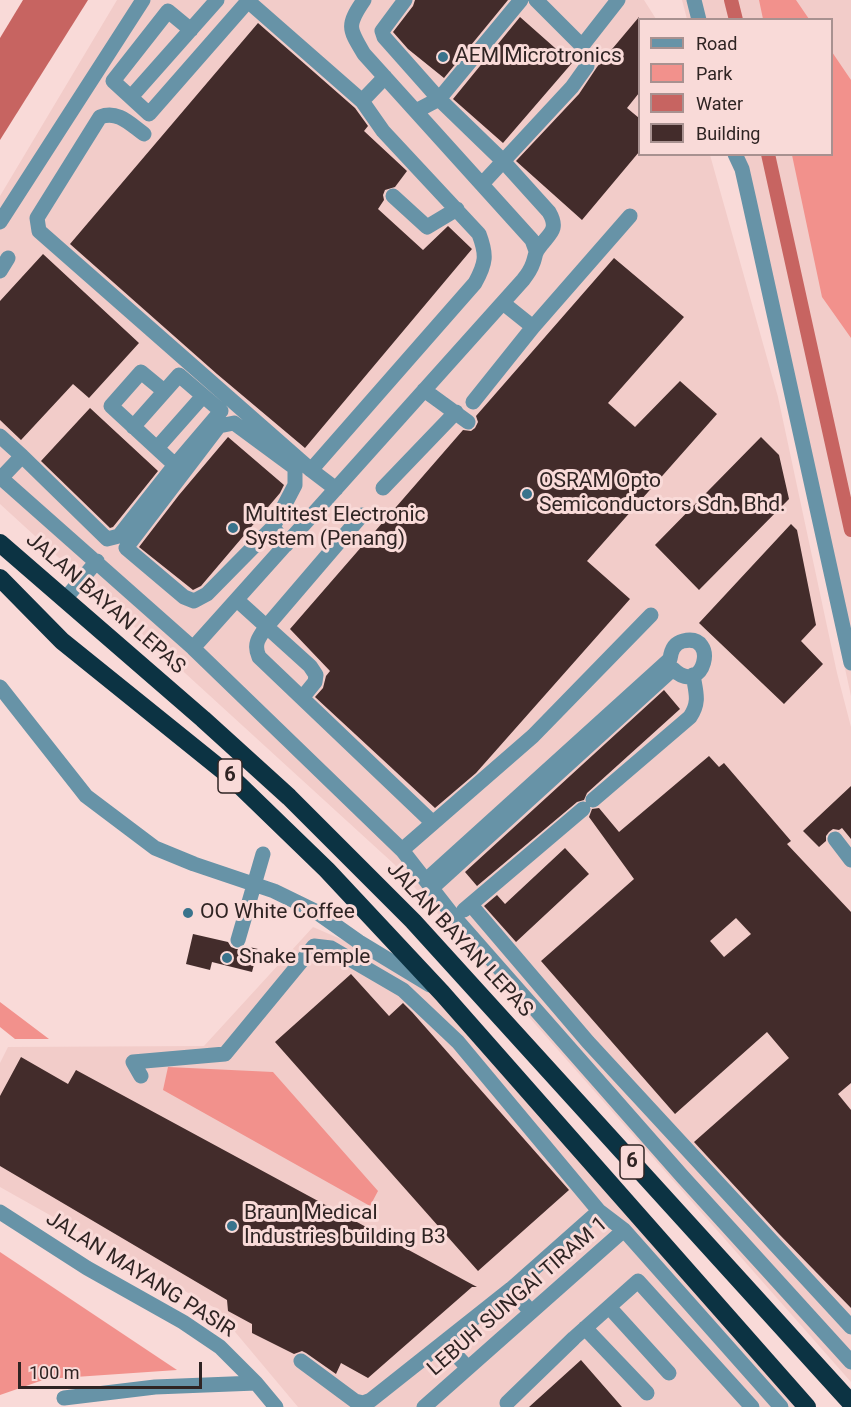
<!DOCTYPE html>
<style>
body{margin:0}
#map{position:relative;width:851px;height:1407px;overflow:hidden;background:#f9dad8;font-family:Roboto,sans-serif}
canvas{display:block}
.legend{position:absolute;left:638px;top:18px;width:195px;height:138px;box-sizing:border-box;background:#f9dad8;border:2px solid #a89190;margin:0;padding:8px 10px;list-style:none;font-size:18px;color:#2f2423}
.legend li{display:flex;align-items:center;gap:12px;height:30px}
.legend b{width:30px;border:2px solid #a89190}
.scale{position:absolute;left:18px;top:1362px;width:184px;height:27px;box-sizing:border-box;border:3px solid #2f2423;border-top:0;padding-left:8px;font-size:18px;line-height:21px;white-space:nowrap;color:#2f2423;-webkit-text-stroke:4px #f9dad8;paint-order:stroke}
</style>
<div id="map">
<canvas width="851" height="1407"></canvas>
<ul class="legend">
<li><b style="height:8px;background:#6793a7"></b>Road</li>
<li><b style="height:16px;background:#f2918c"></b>Park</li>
<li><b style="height:16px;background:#c76461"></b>Water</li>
<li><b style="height:16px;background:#432c2b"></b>Building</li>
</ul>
<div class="scale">100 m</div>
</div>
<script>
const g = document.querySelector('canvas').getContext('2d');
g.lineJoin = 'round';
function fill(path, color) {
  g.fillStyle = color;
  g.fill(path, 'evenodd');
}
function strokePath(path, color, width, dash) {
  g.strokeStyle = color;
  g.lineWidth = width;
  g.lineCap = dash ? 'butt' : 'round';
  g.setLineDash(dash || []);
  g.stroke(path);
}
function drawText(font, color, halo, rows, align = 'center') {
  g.font = font + ' Roboto,sans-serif';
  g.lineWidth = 6;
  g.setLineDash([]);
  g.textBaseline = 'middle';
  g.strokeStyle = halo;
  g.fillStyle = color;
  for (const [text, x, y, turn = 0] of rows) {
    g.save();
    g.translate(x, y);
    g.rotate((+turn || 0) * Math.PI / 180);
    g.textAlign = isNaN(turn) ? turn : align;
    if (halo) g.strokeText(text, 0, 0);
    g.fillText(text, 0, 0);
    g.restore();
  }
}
fill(new Path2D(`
 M117,0h527l12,19 -16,1v134l70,1 68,242 59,276 14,54v655l-457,-518 -394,-360v-308z
 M682,0h169v696l-116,-533 -5,-8 102,-1v-134l-145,-1z
 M313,927l30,13 54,31 49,32 349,404h-497l-83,-99 -215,-121v-124l8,-16 196,-1z`), '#f2ccc9');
fill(new Path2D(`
 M759,0h37l13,19h-46z
 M832,52l19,28v258l-29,-41 -30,-142 40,-1z
 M0,1002l49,37h-34l-15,-12z
 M168,1067l105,5 105,119 -8,15 -207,-116z
 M0,1252l177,118 -131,9 -46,16z`), '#f2918c');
fill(new Path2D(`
 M23,0h65l-88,140v-102z`), '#c76461');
strokePath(new Path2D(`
 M731,0l5,20
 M768,154l83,376`), '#c76461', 14);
fill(new Path2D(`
 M415,0h93l-64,78 -36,-29 -15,-17 20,-26z
 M520,17l52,46 -69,80 -50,-44z
 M639,17v76l-12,15 12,10v34l-57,68 -66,-59 63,-67 18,-27z
 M258,23l97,85 13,18 -4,5 43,40 -12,16 -10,3 -2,5 1,5 -6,9 45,41 25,-24 24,23 -167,199 -88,-74 -147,-130z
 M43,254l96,89 -50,55 -16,-14 -52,56 -21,-20v-119z
 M614,258l70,59 -76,86 27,24 45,-46 37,33 -130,147 43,38 -154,174 -41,35 -120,-111 8,-9 3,-12 4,-5 -40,-42 173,-199 8,1 4,-3 3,-6 -2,-6z
 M90,408l68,63 -45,56 -3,1 -69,-67z
 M228,437l56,48 -4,8 -79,93 -8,4 -54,-43 40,-52z
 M761,437l18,18 10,44 -90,91 -44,-45z
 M791,524l6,6 19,95 -15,16 22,23 -39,40 -85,-81z
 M664,690l16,19 -93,84 -3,7 -7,2 -100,84 -12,-14z
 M709,756l10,11 5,-4 67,78 -4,3 64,68v171l-13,11 13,16v198l-73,-75 -84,-91 95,-84 -22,-26 -92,82 -134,-153 93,-82 -45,-62 3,-8 7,-1 20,24zM736,918l15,16 -27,23 -14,-16z
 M851,786v53l-9,-11 -3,2 -6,-1 -4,3 -3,4v5l-7,6 -16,-16z
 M565,848l24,26 -73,68 -32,-36 13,-11 8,9z
 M193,934l35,8 3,5 5,2h5l4,-3 13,3 -6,23 -40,-10 -2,8 -24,-6z
 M351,974l38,42 14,-13 9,9 157,178 -91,81 -203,-229z
 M21,1057l47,27 8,-14 401,217h-5l-104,91 -27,-15 -5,11 -30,-21 -4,-2 -8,3 -42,-21v-9l-24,-13 -1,-11 -227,-134v-70z
 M581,1360l41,47h-93z`), '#432c2b');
strokePath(new Path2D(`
 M364,0c-18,26 -15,29 0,54l168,186 4,11
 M536,0l46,46
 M694,0l5,20
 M191,30l-23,-19 -55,70 36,33 99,-113 114,100
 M131,97l86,-97
 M416,111l23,-12 82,-99
 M144,134c-14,-10 -26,-24 -44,-17l-63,101 2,13 272,239 25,19
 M735,154l7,15 7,31 102,463
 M482,184l90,-97 15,-21 -5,-20 36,-46
 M393,196l34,31 30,-18
 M0,222l143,-222
 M0,271l8,-13
 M503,303l30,24
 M424,390l44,32
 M164,391l-23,-19 -30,34 64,59
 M473,402l60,-75 97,-111
 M0,436l22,20 -21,22
 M157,448l46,-52
 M22,456l85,83 12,-3 56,-71 46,-54 -42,-36 -46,52
 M311,470l164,-187c11,-20 12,-28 4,-49l-96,-103 -21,-30 23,-24
 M0,477l193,171 209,202 53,68 227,258 169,186
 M383,488l73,-76
 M362,515l-95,111c-8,11 -14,18 -8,31l174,166
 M273,527l22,-42v-17l-61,-45 -15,3 -93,122 58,49 10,4 13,-7 66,-67 13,18
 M65,599l32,-38
 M237,600l73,66 6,9 -1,7 -13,16
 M193,648l330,-368c4,-5 8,-11 10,-17 2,-5 2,-10 5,-14 10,-15 22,-18 11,-37l-46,-51 -64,-62 -55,-62 -2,-6 23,-31
 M0,687l86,109 69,52 39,16 80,27 41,20 44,31 71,43
 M593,800l97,-83c10,-15 6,-24 3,-42
 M835,839l16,21
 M402,850l131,-114 118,-121
 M426,880l244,-221c1,-8 4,-16 13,-18 37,-9 21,58 -10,28l-241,219
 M471,905l117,137 263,285
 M464,910l119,-101
 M238,940l25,-86
 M141,1076l-8,-14 92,-8 89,-108 17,2 72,42 55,52 141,169 25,19 157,177
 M0,1212l87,56 96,54 37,25 36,36 20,24
 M511,1289l20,23
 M609,1307l60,66
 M585,1328l62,65
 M444,1342l24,26
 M301,1361l54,40 8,2 8,-3 140,-111 88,-78
 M64,1398l91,-11 101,-4
 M507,1403l67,-65 64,-57 114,126
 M424,1407l200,-177`), '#6793a7', 15);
strokePath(new Path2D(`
 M0,543l203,176 86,78 124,124 438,482
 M0,578l62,63 170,137 95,92 115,123 365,414`), '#0c3343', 18);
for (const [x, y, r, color] of [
 [443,57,6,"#39738c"],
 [527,494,6,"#39738c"],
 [233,528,6,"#39738c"],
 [188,913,6,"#39738c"],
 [227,958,6,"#39738c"],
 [232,1226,6,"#39738c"]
]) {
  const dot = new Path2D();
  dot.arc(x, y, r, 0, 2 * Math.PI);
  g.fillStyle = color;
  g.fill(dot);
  strokePath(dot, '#f9dad8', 2);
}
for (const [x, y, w] of [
 [230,776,24],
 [632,1162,24]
]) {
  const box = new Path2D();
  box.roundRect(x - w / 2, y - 17, w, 34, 4.5);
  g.fillStyle = '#f9dad8';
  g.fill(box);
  strokePath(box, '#2f2423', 1.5);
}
drawText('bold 20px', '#2f2423', null, [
 ["6",230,776],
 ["6",632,1162]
]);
drawText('21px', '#2f2423', '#f9dad8', [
 ["AEM Microtronics",455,57],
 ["OSRAM Opto",539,482],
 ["Semiconductors Sdn. Bhd.",539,506],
 ["Multitest Electronic",245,516],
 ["System (Penang)",245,540],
 ["OO White Coffee",200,913],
 ["Snake Temple",239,958],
 ["Braun Medical",244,1214],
 ["Industries building B3",244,1238]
], 'left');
drawText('21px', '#2f2423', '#f9dad8', [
 ["JALAN BAYAN LEPAS",105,604,41],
 ["JALAN BAYAN LEPAS",459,940,47],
 ["JALAN MAYANG PASIR",140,1275,32],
 ["LEBUH SUNGAI TIRAM 1",518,1297,-41]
]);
</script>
